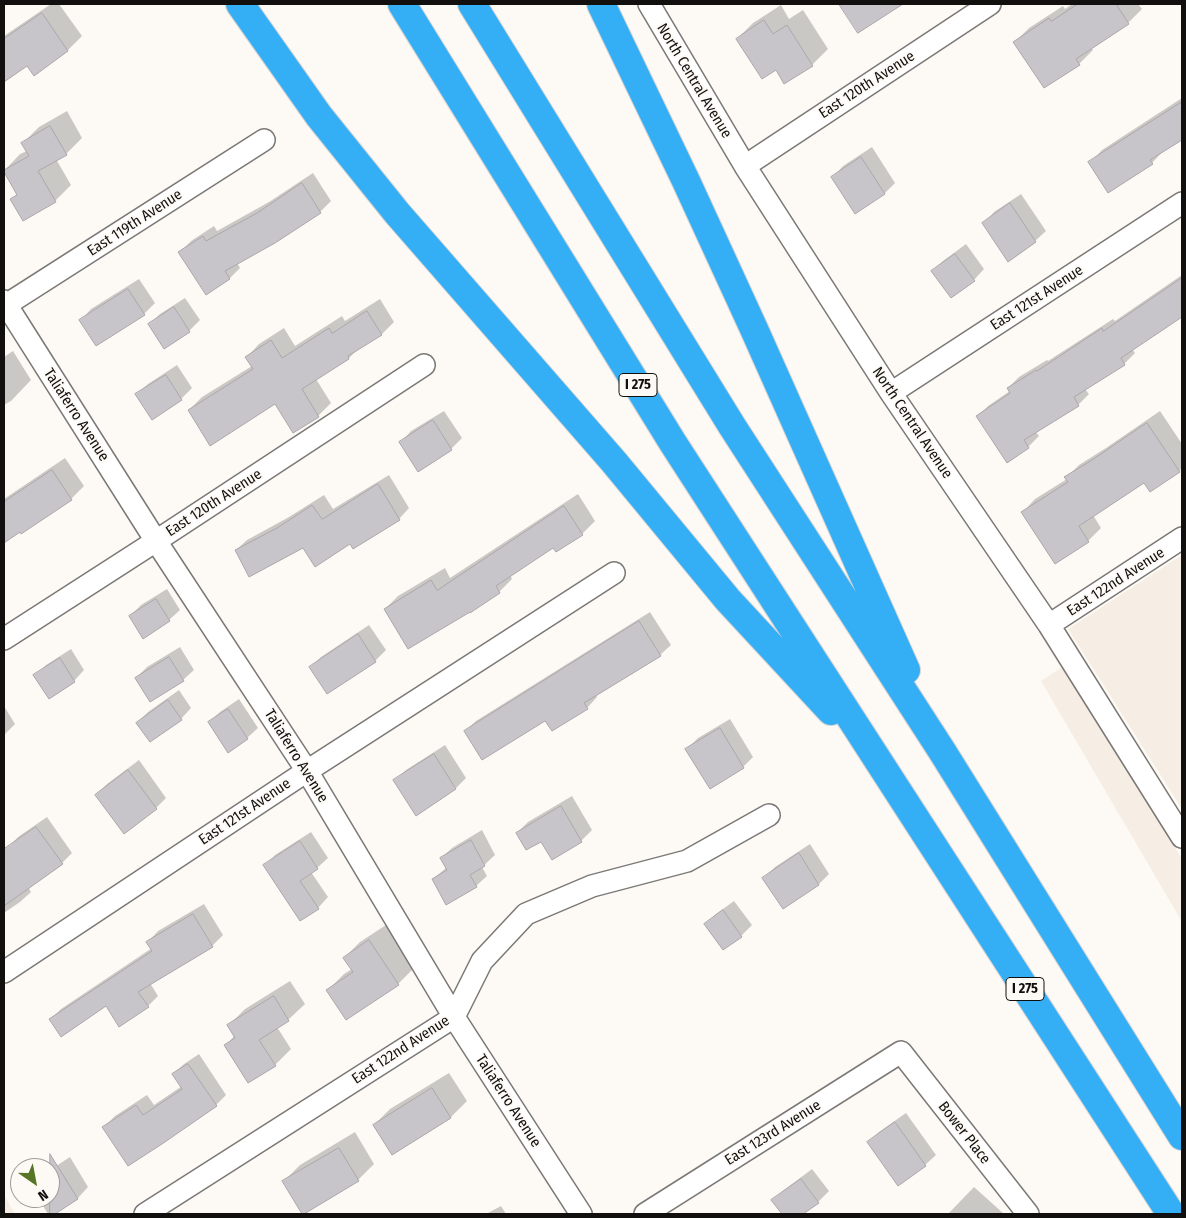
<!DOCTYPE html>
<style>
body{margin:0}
#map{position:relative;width:1186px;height:1218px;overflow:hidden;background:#fdfaf6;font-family:"Fira Sans Condensed",sans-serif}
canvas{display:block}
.frame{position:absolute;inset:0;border:5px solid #11100f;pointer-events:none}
.north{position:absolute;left:10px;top:1158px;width:50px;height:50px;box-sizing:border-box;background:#fdfaf6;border:1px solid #9f9c9a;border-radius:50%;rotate:147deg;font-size:14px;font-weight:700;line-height:20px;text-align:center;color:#11100f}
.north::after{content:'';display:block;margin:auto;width:18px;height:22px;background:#587427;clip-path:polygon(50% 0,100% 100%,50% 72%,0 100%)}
</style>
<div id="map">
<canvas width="1186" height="1218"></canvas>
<div class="frame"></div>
<div class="north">N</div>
</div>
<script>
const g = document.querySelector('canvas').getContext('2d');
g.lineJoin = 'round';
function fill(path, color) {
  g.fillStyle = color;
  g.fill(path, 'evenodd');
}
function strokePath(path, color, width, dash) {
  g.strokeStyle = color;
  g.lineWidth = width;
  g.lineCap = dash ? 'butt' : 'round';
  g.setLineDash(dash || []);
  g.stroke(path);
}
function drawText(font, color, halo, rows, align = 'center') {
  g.font = font + ' "Fira Sans Condensed",sans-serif';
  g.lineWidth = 4;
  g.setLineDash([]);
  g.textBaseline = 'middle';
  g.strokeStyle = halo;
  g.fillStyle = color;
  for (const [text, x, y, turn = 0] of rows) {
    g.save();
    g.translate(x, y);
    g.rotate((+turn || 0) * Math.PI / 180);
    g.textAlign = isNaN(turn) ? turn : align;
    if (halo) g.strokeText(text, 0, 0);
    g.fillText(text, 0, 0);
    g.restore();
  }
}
fill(new Path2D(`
 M1182,555v254l-114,-180z
 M1062,667l120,192v63l-141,-241z
 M4,1195l11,19h-11z`), '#f6eee4');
fill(new Path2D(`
 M51,4h8l23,32 -15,15 -40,13 -23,17v-45z
 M840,4h59l-4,3 -37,24z
 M1072,4h66l4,5 -14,14 -37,25 2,2 -14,14 -64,-22 14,-14 34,-22 2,3z
 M781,5l8,14 14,-9 25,39 -16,16 -36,3 -39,-29 16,-16z
 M1182,98v41l-18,11 -12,13h-62l12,-13z
 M67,111l15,27 -16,16 -10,5 15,26 -16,16 -43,-2 5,-5 -13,-23 16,-17 7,-3 -4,-8 16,-16z
 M872,147l23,36 -10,10 -52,-16 10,-11z
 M313,173l18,28 -11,11 -46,30 -37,21 3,5 -11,11 -49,-27 11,-11 23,-15 3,5 52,-29z
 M1021,194l25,37 -11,10 -51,-18 10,-11z
 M966,244l18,25 -10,11 -41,-9 10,-10z
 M1182,275v39l-50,35 3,4 -11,11 -39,25 4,5 -11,11 -43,26 4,5 -11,11 -50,-31 10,-10 22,-15 -2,-3 11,-11 28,-17 1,1 65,-42 2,2z
 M139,279l16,24 -11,11 -63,6 10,-11z
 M185,298l15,22 -11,11 -40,-6 11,-11z
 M380,299l14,23 -12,12 -24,15 -9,9 -33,21 15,24 -13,13 -24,16 -19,-29 -86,7 13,-13 50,-31 -5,-9 12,-13 25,-16 11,18 47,-30 3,5z
 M13,351l18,29 -20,21 -7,4v-48z
 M177,365l15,23 -11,11 -44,-5 11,-10z
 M444,411l18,27 -11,11 -50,-7 10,-11z
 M1160,411l22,33v24l-3,3 -35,10 -51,34 8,13 -13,13 -33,21 -32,-50 12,-13 32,-20 -1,-1 13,-13 27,-17z
 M65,458l19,28 -13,13 -67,42v-42z
 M389,475l20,33 -10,11 -48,23 -115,8 11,-10 42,-23 35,-22 9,14z
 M578,494l17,27 -13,13 -29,12 -43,29 2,4 -13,13 -114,17 13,-13 47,-28 5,10z
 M167,589l13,21 -11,10 -39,-4 11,-11z
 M650,612l21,33 -11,10 -64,40 1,2 -10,11 -42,11 -80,12 11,-10z
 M369,625l17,25 -11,11 -65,7 11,-11z
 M180,647l14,23 -11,10 -47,-2 11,-11z
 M71,649l13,21 -10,11 -39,-5 11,-11z
 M179,690l12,18 -10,11 -44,4 11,-11z
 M239,699l19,29 -11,10 -38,-16 11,-10z
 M4,706l11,18 -11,11z
 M730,719l23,38 -10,10 -56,-18 11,-11z
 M445,745l21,33 -10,10 -61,-8 11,-10z
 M139,760l27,38 -10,10 -60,-13 11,-11z
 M572,796l20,34 -11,11 -28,17 -11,-18 -25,-7 11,-11z
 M47,817l25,36 -10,10 -34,24 3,5 -11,10 -16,11v-58l6,-4 -2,-3 10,-11z
 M482,830l13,25 -13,12 5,9 -11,10 -43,-7 14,-12 -6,-9 11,-10z
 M311,832l17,26 -11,10 -6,4 17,25 -10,11 -53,-42 10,-11z
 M810,844l19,30 -10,10 -35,23 -20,-29 11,-11z
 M734,901l18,24 -11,11 -18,12 -17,-24 10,-10z
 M204,904l19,31 -11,11 -62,37 8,13 -10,10 -42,-2 -55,15 10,-10 91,-61 -4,-6 10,-11z
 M386,925l28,43 -16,16 -52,34 -18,-28 16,-16 8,-5 -8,-11 16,-16z
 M290,981l15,23 -17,16 -11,7 14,22 -16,16 -49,-20 9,-10 -6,-10 16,-16z
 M199,1054l27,41 -10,10 -112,22 11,-11 32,-21 7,10 28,-19 -9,-12 11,-10z
 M449,1073l18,28 -16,16 -59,37 -18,-29 16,-16z
 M906,1113l30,42 -11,10 -56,-23 10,-10z
 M355,1132l19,32 -16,16 -75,2 17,-17z
 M70,1157l18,30 -10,11 -25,16h-5l-10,-16h12v-28z
 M812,1169l17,22 -11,11 -17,12h-18l-10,-14 11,-10z
 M974,1187l30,27h-56z
 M501,1206l5,8h-20z`), '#0003');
const building = new Path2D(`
 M839,4h64l-45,29z
 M1078,4h38l13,20 -53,35 4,6 -36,23 -31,-46 36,-24 2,3z
 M42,13l26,38 -34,25 -7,-10 -23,16v-43z
 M764,20l9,14 14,-9 26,41 -29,18 -8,-14 -14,9 -26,-40z
 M1182,102v38l-32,20 3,4 -45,29 -20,-31z
 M50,126l17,29 -29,16 18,31 -33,19 -13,-22 7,-4 -13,-23v-2l25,-14 -8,-13z
 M861,157l24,37 -30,20 -24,-37z
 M302,183l19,30 -46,30 -50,28 5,8 -24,16 -28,-43 25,-16 3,5 51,-28z
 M1010,203l26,39 -28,20 -26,-39z
 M955,254l20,27 -24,17 -20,-27z
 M1182,278v39l-61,41 4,7 -51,32 5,9 -55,34 5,8 -22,15 -31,-47 34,-23 -3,-5 29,-18 1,1 65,-43 1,3z
 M128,289l17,26 -49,31 -17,-26z
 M174,307l16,25 -26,17 -16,-25z
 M367,311l15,24 -34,21 1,3 -47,30 17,28 -26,16 -18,-29 -65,42 -22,-36 65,-41 -8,-12 26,-17 11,18 47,-30 3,5z
 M166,375l16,25 -30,20 -17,-26z
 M433,420l19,30 -34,22 -19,-30z
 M1147,423l33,49 -30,20 -6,-9 -65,43 10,16 -34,22 -34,-52 47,-30 -4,-5 28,-17z
 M52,470l20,30 -51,34 -1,-2 -16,11v-41z
 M378,484l22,36 -47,29 -3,-5 -35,23 -12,-19 -54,29 -14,-27 42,-22 35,-23 10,14z
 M564,506l19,29 -27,17 -3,-4 -57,38 4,7 -30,20v-1l-62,37 -24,-40 47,-29 6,10z
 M156,599l14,22 -27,18 -14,-23z
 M639,621l22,35 -77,47 4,6 -36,22 -7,-10 -63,39 -18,-29z
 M358,634l18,28 -49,32 -18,-27z
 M169,657l15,24 -34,21 -15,-24z
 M60,658l15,24 -26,17 -16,-24z
 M168,700l14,20 -32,22 -14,-19z
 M228,709l20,30 -20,14 -20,-31z
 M720,728l24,40 -34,21 -25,-40z
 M434,754l22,35 -40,27 -23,-36z
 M128,770l29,39 -33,25 -29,-39z
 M561,806l21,36 -30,18 -11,-18 -15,8 -10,-17z
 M36,827l27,37 -59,42v-57z
 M471,840l14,26 -15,9 7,12 -31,18 -14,-26 15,-9 -7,-12z
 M300,841l18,28 -18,12 19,28 -19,12 -37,-56z
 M799,853l20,32 -36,24 -21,-31z
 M723,910l19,27 -19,13 -19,-26z
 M193,914l20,33 -75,45 11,15 -30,20 -13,-21 -45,31 -12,-18 103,-68 -6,-9z
 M369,940l30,45 -53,35 -20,-30 27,-18 -10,-14z
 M274,996l15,25 -30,19 17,26 -28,17 -24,-38 11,-7 -8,-13z
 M188,1064l29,42 -55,38 -34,22 -26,-39 34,-22 7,10 39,-26 -10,-15z
 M432,1088l19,30 -59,37 -19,-30z
 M895,1122l31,44 -28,20 -31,-44z
 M339,1148l20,33 -55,33h-2l-20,-33z
 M50,1154l28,45 -23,15h-5z
 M801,1179l18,24 -16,11h-21l-11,-14z`);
fill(building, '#c7c5c9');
strokePath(building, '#a9a7aa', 1);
const minor = new Path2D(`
 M649,4l96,162 146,227 158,232 133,212
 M745,166l245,-162
 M4,301l152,240 151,230 147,246 127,197
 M6,305l258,-165
 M891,393l291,-190
 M1049,625l133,-87
 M4,639l152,-98 268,-176
 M4,972l303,-201 307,-198
 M145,1214l309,-197 28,-56 44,-47 66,-28 95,-25 82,-46
 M645,1214l256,-162 127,162`);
const motorway = new Path2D(`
 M240,4l79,112 78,97 217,249 114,138 103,111
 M402,4l271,439 498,771
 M472,4l260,422 210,325 240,385
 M601,4l85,177 68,148 152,341`);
strokePath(minor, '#7b7875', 24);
strokePath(motorway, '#d4d4d4', 30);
strokePath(minor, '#fff', 21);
strokePath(motorway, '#34aef4', 28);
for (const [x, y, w] of [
 [638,385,38],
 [1025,989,38]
]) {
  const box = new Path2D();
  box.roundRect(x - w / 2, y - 11.5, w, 23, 4);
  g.fillStyle = '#fdfaf6';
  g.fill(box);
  strokePath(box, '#11100f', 1);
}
drawText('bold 14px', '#11100f', null, [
 ["I 275",638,385],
 ["I 275",1025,989]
]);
drawText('15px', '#11100f', '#fdfaf6', [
 ["North Central Avenue",694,81,59],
 ["East 120th Avenue",867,85,-33],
 ["East 119th Avenue",135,223,-33],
 ["East 121st Avenue",1037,298,-33],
 ["Taliaferro Avenue",76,415,57],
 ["North Central Avenue",912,423,56],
 ["East 120th Avenue",214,503,-33],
 ["East 122nd Avenue",1116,582,-33],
 ["Taliaferro Avenue",296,756,58],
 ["East 121st Avenue",245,812,-34],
 ["East 122nd Avenue",401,1050,-33],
 ["Taliaferro Avenue",508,1101,57],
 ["East 123rd Avenue",773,1133,-32],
 ["Bower Place",964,1133,52]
]);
</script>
